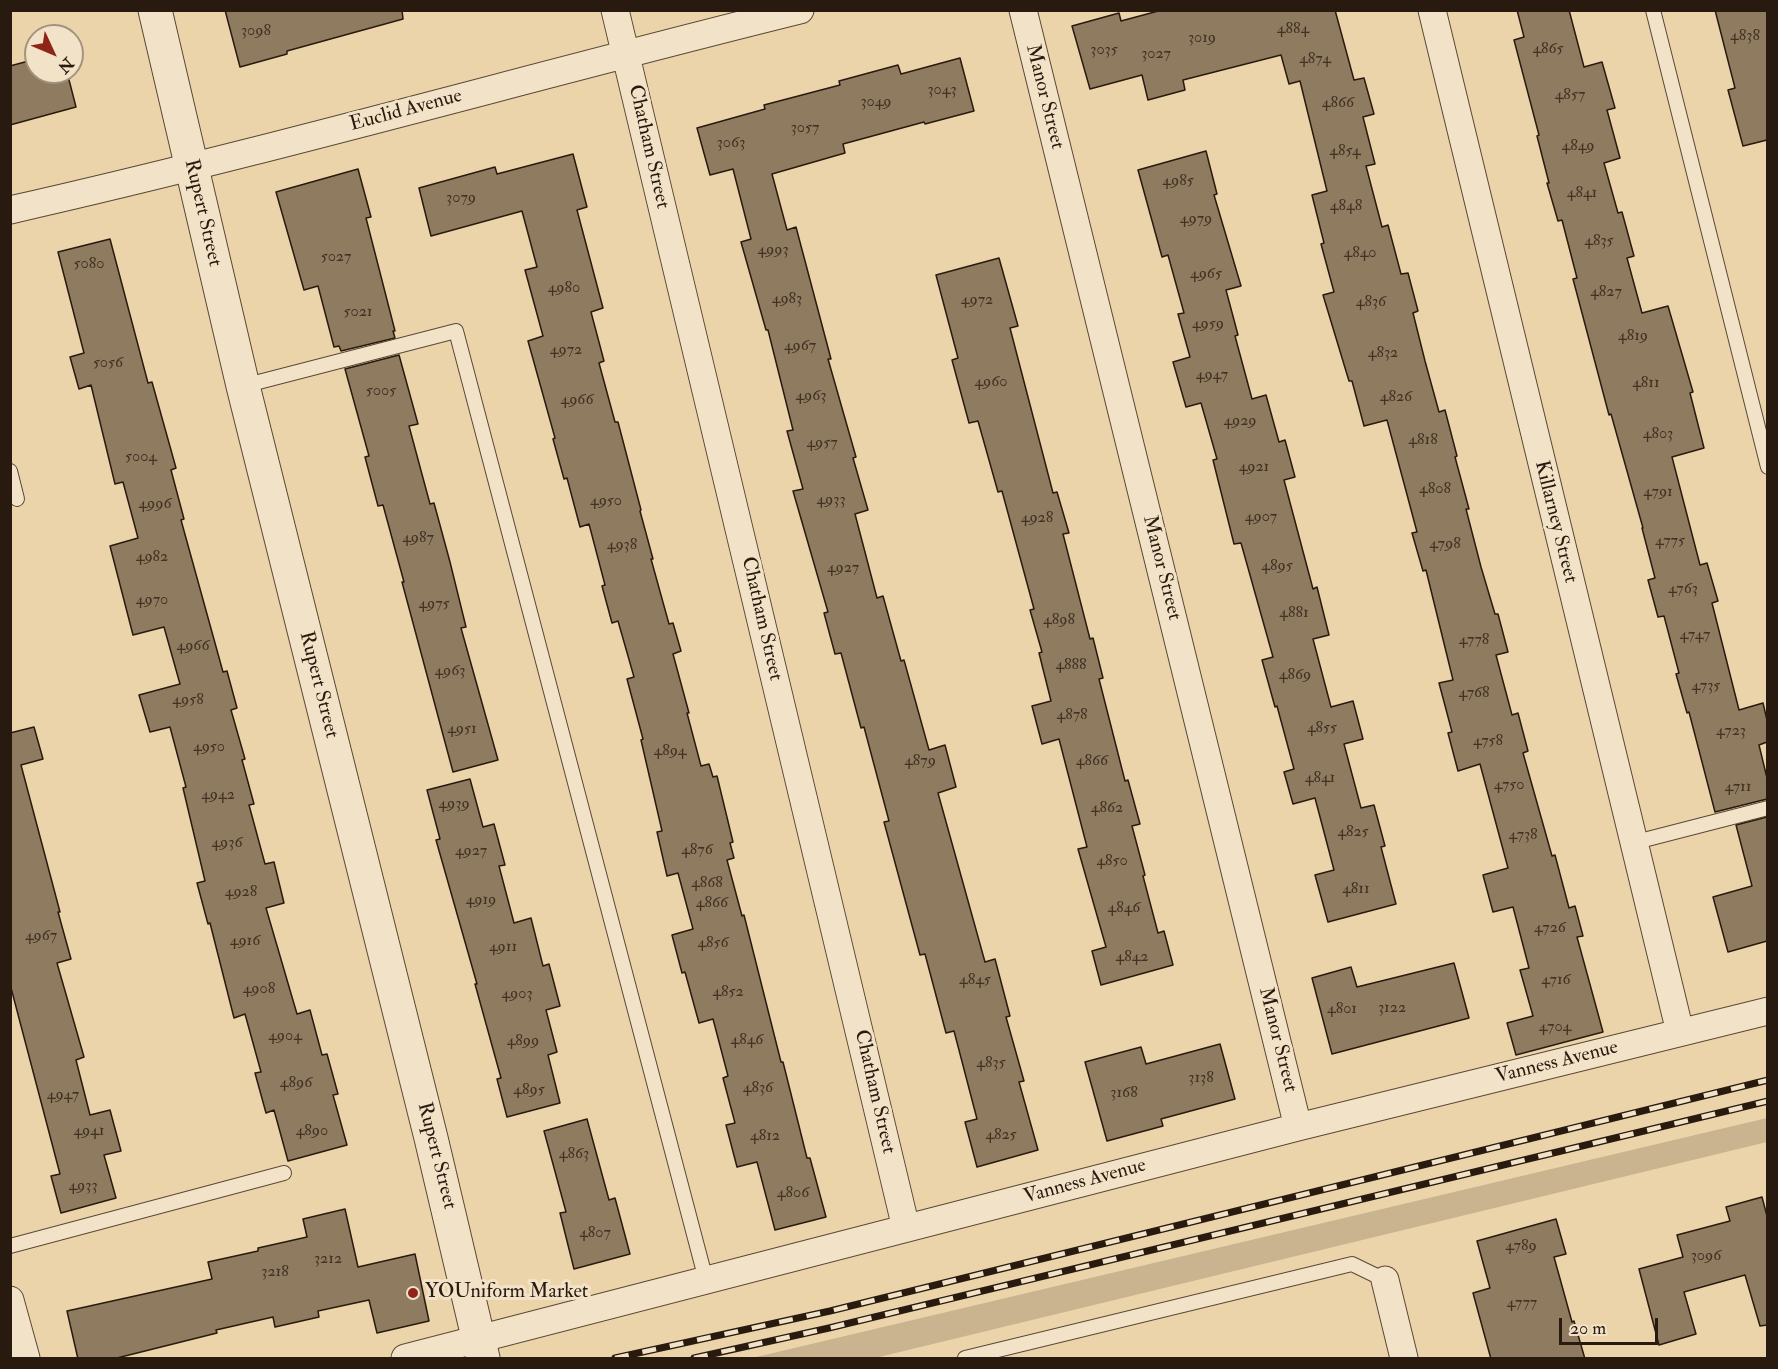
<!DOCTYPE html>
<style>
body{margin:0}
#map{position:relative;width:1778px;height:1369px;overflow:hidden;background:#ebd4aa;font-family:"IM FELL Double Pica",serif}
canvas{display:block}
.frame{position:absolute;inset:0;border:12px solid #291a10;pointer-events:none}
.north{position:absolute;left:24px;top:24px;width:60px;height:60px;box-sizing:border-box;background:#f2e3c8;border:2px solid #a2937e;border-radius:50%;rotate:134deg;font-size:16px;font-weight:700;line-height:24px;text-align:center;color:#291a10}
.north::after{content:'';display:block;margin:auto;width:21px;height:27px;background:#8f2418;clip-path:polygon(50% 0,100% 100%,50% 72%,0 100%)}
.scale{position:absolute;left:1559px;top:1318px;width:99px;height:27px;box-sizing:border-box;border:3px solid #291a10;border-top:0;padding-left:8px;font-size:18px;line-height:21px;white-space:nowrap;color:#291a10;-webkit-text-stroke:4px #f2e3c8;paint-order:stroke}
</style>
<div id="map">
<canvas width="1778" height="1369"></canvas>
<div class="frame"></div>
<div class="north">N</div>
<div class="scale">20 m</div>
</div>
<script>
const g = document.querySelector('canvas').getContext('2d');
g.lineJoin = 'round';
function fill(path, color) {
  g.fillStyle = color;
  g.fill(path, 'evenodd');
}
function strokePath(path, color, width, dash) {
  g.strokeStyle = color;
  g.lineWidth = width;
  g.lineCap = dash ? 'butt' : 'round';
  g.setLineDash(dash || []);
  g.stroke(path);
}
function drawText(font, color, halo, rows, align = 'center') {
  g.font = font + ' "IM FELL Double Pica",serif';
  g.lineWidth = 6;
  g.setLineDash([]);
  g.textBaseline = 'middle';
  g.strokeStyle = halo;
  g.fillStyle = color;
  for (const [text, x, y, turn = 0] of rows) {
    g.save();
    g.translate(x, y);
    g.rotate((+turn || 0) * Math.PI / 180);
    g.textAlign = isNaN(turn) ? turn : align;
    if (halo) g.strokeText(text, 0, 0);
    g.fillText(text, 0, 0);
    g.restore();
  }
}
fill(new Path2D(`
 M1767,1118v24l-892,216h-123z`), '#cab490');
const building = new Path2D(`
 M225,10h177l1,9 -116,32v3l-47,13z
 M1162,10h173l19,70 10,-2 10,36 -11,3 12,47 -9,2 16,61 6,-2 13,49 7,-1 10,38 -5,2 12,48 14,51 6,-2 12,46 -2,1 14,52h-3l15,58 14,47h3l10,38 -12,3 16,60 6,-2 10,38 -5,2 29,103 3,-1 14,53 6,-2 8,30 -6,1 26,95 -87,23 -9,-32 26,-7 -13,-46 9,-2 -16,-61 -20,5 -10,-37 25,-7 -28,-104 -22,7 -10,-38 4,-1 -13,-49 14,-3 -27,-110 -3,1 -11,-38 5,-1 -30,-112 -23,6 -12,-45h-3l-26,-86 11,-3 -13,-48 3,-1 -12,-48 15,-4 -27,-110 -11,3 -8,-29 -98,25 2,10 -37,10 -6,-25 -52,14 -18,-63 47,-13 2,8z
 M1517,10h52l15,57 18,-5 13,46 -8,2 13,48 -16,5 14,50 4,-1 12,44 -7,2 15,55 26,-7 25,86 -3,1 14,55 -32,9 28,108 7,-2 11,38 -6,2 27,107 24,-7 4,17v22l-8,3 8,33v21l-52,13 -26,-100 -2,1 -11,-39 3,-1 -15,-57 -6,1 -10,-37 7,-2 -13,-50h1l-32,-114 -2,1 -36,-136 4,-1 -15,-58 -4,1 -11,-38h2l-12,-47 2,-1 -25,-95 10,-3z
 M1715,10h52v130l-24,6 -15,-56 7,-2z
 M960,58l14,53 -49,13 -1,-2 -81,22 2,9 -73,21 15,56 9,-3 35,132h-3l28,98 -3,1 15,52 -13,4 22,84 6,-2 18,65 3,-1 25,90 16,-5 11,42 -18,6 47,169 10,-3 15,57 -4,1 18,64 -5,1 19,68 -61,17 -12,-45 12,-3 -23,-88 -8,2 -21,-79 -5,1 -36,-133 5,-1 -25,-94 -3,1 -20,-75 -6,1 -11,-41 4,-1 -35,-121 10,-2 -16,-58 6,-1 -25,-100h-2l-25,-88 10,-3 -18,-70 -23,6 -13,-47 68,-19 -1,-4 76,-20 -1,-4 59,-16 3,9z
 M36,59v13h31l9,35 -66,18v-59z
 M1206,151l11,43 -3,1 27,91 -15,4 12,45 -3,1 17,63 14,-4 13,47 6,-2 10,37 -11,3 29,109 4,-2 12,48 -16,4 18,68 22,-6 10,38 -19,5 17,64 13,-3 11,41 -4,1 15,57 -68,18 -13,-47 19,-5 -19,-72 -22,6 -9,-32 10,-3 -17,-63 -2,1 -13,-47 11,-3 -32,-114 -7,1 -21,-84 4,-1 -16,-56 -15,4 -13,-45 17,-5 -12,-43 6,-1 -16,-58 -6,2 -24,-87z
 M573,154l14,53 -10,3 26,98 -12,4 13,49 -5,2 16,59h3l23,88 -1,1 13,48h-2l18,65 4,-1 8,28 -8,3 16,59h-2l14,53 8,-2 4,13 4,-1 16,66 -3,1 4,15 -7,2 15,56 2,-1 37,147h2l24,96h3l16,59 -51,13 -18,-68 -20,5 -11,-42 9,-2 -12,-45 5,-2 -15,-57 -14,4 -14,-51 -3,1 -10,-38 21,-6 -15,-56 -11,3 -10,-44 5,-1 -21,-91 2,-1 -16,-60 7,-2 -16,-56 -6,2 -10,-37 3,-1 -16,-61 -9,3 -13,-49 -3,1 -11,-40 2,-1 -27,-97 15,-5 -18,-66 12,-3 -15,-56 -91,25 -12,-48 76,-21 2,7z
 M358,169l13,48 -5,1 29,113h-2l2,7 -54,13 -2,-5 -5,1 -16,-61 -14,4 -28,-98z
 M110,239l38,144 4,-1 24,86 -5,2 13,49 -3,1 42,152 4,-1 10,37 -6,2 14,49 -3,1 12,44 -5,1 16,59 9,-2 10,41 -18,5 31,106 13,-4 12,45 5,-1 11,40 -5,1 14,50 -59,16 -14,-51 -8,3 -11,-40 6,-1 -16,-58 -11,4 -24,-95 -2,1 -11,-41 8,-2 -22,-93 3,-1 -16,-60 -20,5 -11,-37 41,-11 -16,-57 -31,8 -23,-89 28,-8 -15,-56 -8,2 -24,-99 -12,4 -9,-32 14,-4 -26,-101z
 M999,258l19,68 -8,2 43,165 4,-1 12,41 -6,1 27,105 3,-1 10,40 -4,1 26,102 3,-1 12,44 -8,2 13,49 -2,1 15,57 6,-2 9,34 -72,20 -9,-34 14,-4 -28,-98 9,-2 -28,-108 -17,5 -10,-38 19,-5 -12,-48 3,-1 -12,-42 4,-1 -32,-118 -4,1 -20,-71 -9,2 -17,-63 6,-2 -22,-83z
 M399,355l19,69 -9,2 21,78 4,-1 16,59 16,65 -5,1 37,132 -45,12 -51,-190h2l-21,-77 -5,1 -13,-49 4,-1 -24,-87z
 M34,727l9,32 -22,6 39,147h-2l13,47 -14,4 27,94 -8,3 14,55 20,-5 11,41 -17,4 12,43 -55,15 -10,-37 9,-2 -50,-190v-251z
 M470,779l13,48 11,-3 11,41 -6,1 15,57 17,-5 12,48 6,-2 11,42 -14,4 11,42 -9,3 12,48 -53,14 -10,-38 4,-1 -26,-94h2l-41,-144 4,-1 -13,-49z
 M1767,817v124l-39,11 -15,-55 39,-11 -16,-61z
 M1454,963l15,55 -137,36 -20,-76 39,-11 6,20z
 M1220,1044l15,55 -74,20 2,7 -56,15 -22,-79 56,-15 5,17z
 M587,1119l22,81 6,-2 15,56 -56,15 -14,-56 6,-1 -22,-81z
 M1762,1197l5,19v109l-7,1 -15,-51 -61,17 12,42 -37,11 -20,-76 44,-12 -6,-22 53,-14 -4,-14z
 M345,1209l13,58 57,-13 14,67 -52,12 -8,-33 -51,11 1,6 -44,10 -2,-10 -57,13 1,3 -104,26h-35l-11,-48 145,-32 -4,-17 50,-11v-3l49,-11 -4,-18z
 M1556,1219l10,35 -12,3 18,65 2,-1 11,38h-94l-18,-66 17,-5 -13,-47z`);
fill(building, '#8e7b60');
strokePath(building, '#291a10', 1.5);
const service = new Path2D(`
 M1653,10l115,457
 M243,386l213,-55 250,949
 M10,471l7,28
 M1632,843l136,-35
 M10,1246l274,-73
 M965,1358l387,-94 33,16`);
const minor = new Path2D(`
 M615,10l291,1218
 M1023,10l275,1117
 M1432,10l248,1022
 M10,210c265,-60 527,-135 790,-200
 M1385,1280l19,78
 M10,1300l16,58
 M405,1358l893,-231 470,-116`);
const tertiary = new Path2D(`
 M155,10l88,376 188,752 52,220`);
strokePath(service, '#5a4836', 16);
strokePath(minor, '#5a4836', 29);
strokePath(tertiary, '#5a4836', 35);
strokePath(service, '#f2e3c8', 14);
strokePath(minor, '#f2e3c8', 27);
strokePath(tertiary, '#f2e3c8', 33);
const rail = new Path2D(`
 M615,1358l215,-47 938,-231
 M694,1358l135,-30 939,-227`);
strokePath(rail, '#291a10', 7);
strokePath(rail, '#f2e3c8', 4.5, [14]);
for (const [x, y, r, color] of [
 [413,1293,6,"#8f2418"]
]) {
  const dot = new Path2D();
  dot.arc(x, y, r, 0, 2 * Math.PI);
  g.fillStyle = color;
  g.fill(dot);
  strokePath(dot, '#f2e3c8', 2);
}
drawText('16px', '#423224', null, [
 ["4884",1293,30],
 ["3098",256,32],
 ["4838",1745,37],
 ["3019",1202,39],
 ["4865",1548,50],
 ["3035",1104,51],
 ["3027",1156,55],
 ["4874",1315,60],
 ["3043",942,91],
 ["4857",1570,96],
 ["3049",876,103],
 ["4866",1338,104],
 ["3057",805,129],
 ["3063",731,144],
 ["4849",1578,147],
 ["4854",1345,152],
 ["4985",1178,182],
 ["4841",1582,194],
 ["3079",461,199],
 ["4848",1346,207],
 ["4979",1196,220],
 ["4835",1599,242],
 ["4993",773,251],
 ["4840",1360,254],
 ["5027",336,258],
 ["5080",89,265],
 ["4965",1206,275],
 ["4980",564,289],
 ["4827",1606,293],
 ["4983",787,300],
 ["4972",977,301],
 ["4836",1371,303],
 ["5021",358,313],
 ["4959",1208,325],
 ["4819",1633,337],
 ["4967",800,347],
 ["4972",566,351],
 ["4832",1383,354],
 ["5056",108,364],
 ["4947",1212,376],
 ["4960",991,383],
 ["4811",1646,384],
 ["5005",381,392],
 ["4963",811,397],
 ["4826",1396,398],
 ["4966",577,401],
 ["4929",1240,422],
 ["4803",1658,435],
 ["4818",1423,441],
 ["4957",822,444],
 ["5004",141,458],
 ["4921",1254,468],
 ["4808",1435,490],
 ["4791",1658,493],
 ["4933",831,501],
 ["4950",606,502],
 ["4996",155,505],
 ["4907",1261,518],
 ["4928",1037,519],
 ["4987",418,539],
 ["4775",1670,542],
 ["4798",1445,545],
 ["4938",622,546],
 ["4982",152,558],
 ["4895",1277,567],
 ["4927",843,569],
 ["4763",1683,590],
 ["4970",152,601],
 ["4975",434,605],
 ["4881",1294,614],
 ["4898",1059,621],
 ["4747",1695,636],
 ["4778",1474,641],
 ["4966",193,647],
 ["4888",1071,666],
 ["4963",450,672],
 ["4869",1295,676],
 ["4735",1706,687],
 ["4768",1474,694],
 ["4958",188,701],
 ["4878",1072,716],
 ["4855",1322,729],
 ["4951",462,730],
 ["4723",1731,732],
 ["4758",1488,742],
 ["4950",209,748],
 ["4894",670,752],
 ["4879",920,762],
 ["4866",1092,762],
 ["4841",1320,779],
 ["4750",1509,786],
 ["4711",1738,788],
 ["4942",218,796],
 ["4939",454,805],
 ["4862",1107,809],
 ["4825",1353,833],
 ["4738",1523,836],
 ["4936",227,844],
 ["4876",697,851],
 ["4927",471,852],
 ["4850",1112,862],
 ["4868",707,884],
 ["4811",1356,890],
 ["4928",241,893],
 ["4919",481,901],
 ["4866",712,904],
 ["4846",1124,909],
 ["4726",1550,929],
 ["4967",41,937],
 ["4916",245,942],
 ["4856",713,944],
 ["4911",503,948],
 ["4842",1132,958],
 ["4845",975,981],
 ["4716",1556,981],
 ["4908",259,990],
 ["4852",728,993],
 ["4903",517,995],
 ["3122",1392,1009],
 ["4801",1342,1010],
 ["4704",1555,1028],
 ["4904",285,1037],
 ["4846",747,1041],
 ["4899",523,1042],
 ["4835",991,1064],
 ["3138",1201,1079],
 ["4896",296,1084],
 ["4836",758,1089],
 ["4895",529,1091],
 ["3168",1124,1094],
 ["4947",63,1096],
 ["4941",89,1132],
 ["4890",312,1132],
 ["4825",1001,1136],
 ["4812",765,1137],
 ["4863",574,1155],
 ["4933",83,1187],
 ["4806",793,1194],
 ["4807",595,1234],
 ["4789",1521,1247],
 ["3096",1706,1257],
 ["3212",328,1260],
 ["3218",275,1273],
 ["4777",1522,1304]
]);
drawText('20px', '#291a10', '#f2e3c8', [
 ["Manor Street",1044,97,76],
 ["Euclid Avenue",406,111,-15],
 ["Chatham Street",648,147,77],
 ["Rupert Street",202,213,77],
 ["Killarney Street",1555,522,76],
 ["Manor Street",1161,568,76],
 ["Chatham Street",761,619,77],
 ["Rupert Street",318,685,76],
 ["Manor Street",1277,1040,76],
 ["Vanness Avenue",1557,1063,-14],
 ["Chatham Street",874,1092,77],
 ["Rupert Street",436,1156,76],
 ["Vanness Avenue",1085,1182,-15]
]);
drawText('20px', '#291a10', '#f2e3c8', [
 ["YOUniform Market",425,1293]
], 'left');
</script>
